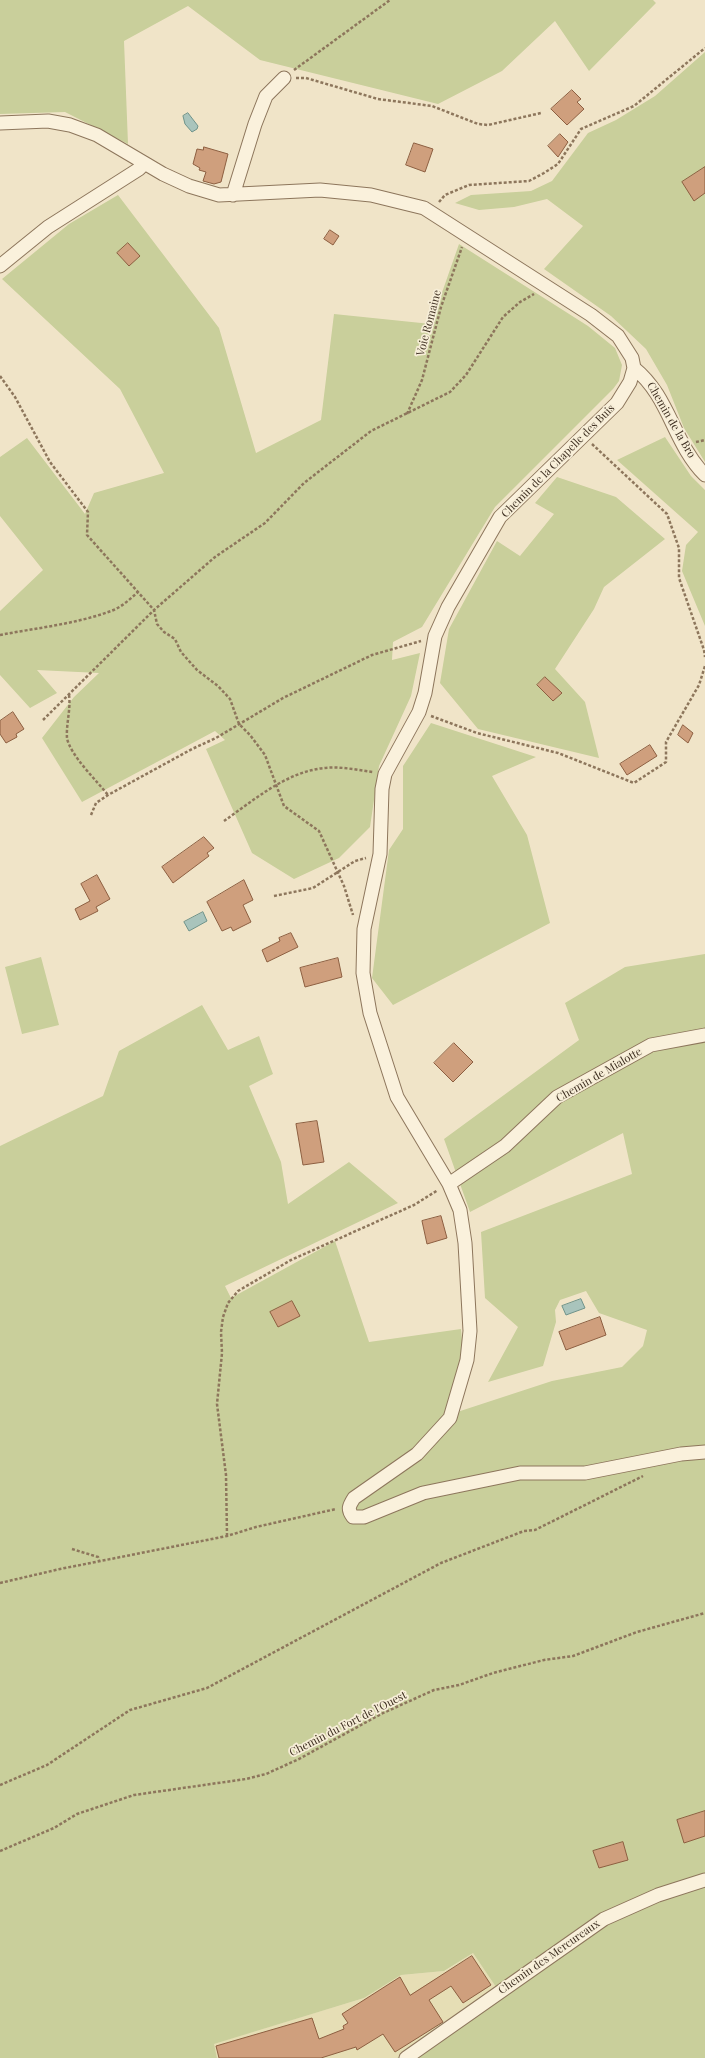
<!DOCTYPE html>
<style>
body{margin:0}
canvas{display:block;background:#f0e4c8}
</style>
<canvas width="705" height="2058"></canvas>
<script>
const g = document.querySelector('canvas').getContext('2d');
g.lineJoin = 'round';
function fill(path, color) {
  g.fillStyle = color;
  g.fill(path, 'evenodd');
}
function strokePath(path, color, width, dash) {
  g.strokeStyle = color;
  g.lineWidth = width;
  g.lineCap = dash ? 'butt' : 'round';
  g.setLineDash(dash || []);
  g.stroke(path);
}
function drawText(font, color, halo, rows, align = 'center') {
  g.font = font + ' "Playfair Display",serif';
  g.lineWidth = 3.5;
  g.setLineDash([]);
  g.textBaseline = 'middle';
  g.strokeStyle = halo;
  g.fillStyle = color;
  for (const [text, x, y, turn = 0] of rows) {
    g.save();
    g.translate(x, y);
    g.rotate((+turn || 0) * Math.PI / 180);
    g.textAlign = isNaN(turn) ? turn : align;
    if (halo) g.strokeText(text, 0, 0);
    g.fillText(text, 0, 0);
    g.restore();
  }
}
fill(new Path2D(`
 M473,1953l23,34 -99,71h-180l-4,-14 151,-46 37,-23 44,-4z`), '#e6deb5');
fill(new Path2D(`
 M0,0h653l3,3 -67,68 -34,-50 -53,50 -64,33 -178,-44 -72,-54 -64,35 4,103 -63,-32 -65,2z
 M705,52v410l-21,-34 -17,-43 -21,-36 -35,-33 -67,-47 39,-43 -36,-27 -33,8 -35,3 -24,-7 16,-8 60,-4 21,-10 36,-48 28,-13 39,-24z
 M118,195l101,133 37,125 65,-33 13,-106 97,10 28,-80 129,82 27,22 7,17 -3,16 -6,8 -118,118 -73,120 -29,15 -1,18 28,-7 -9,43 -32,70 -9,61 -31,31 -45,21 -42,-26 -46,-104 19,-9 -10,-9 -133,71 -40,-64 32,-41 25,-24 -62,-3 20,23 -27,15 -30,-33v-64l43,-41 -43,-54v-59l27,-19 58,76 9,-21 70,-20 -44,-84 -118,-110 67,-55z
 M665,437l26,39 14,14v136l-23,-55 4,-26 12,-13 -81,-72z
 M557,477l59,20 49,42 -61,48 -10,22 -39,60 30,33 14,56 -121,-29 -38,-46 9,-54 48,-88 23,15 34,-42 -19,-11z
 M431,723l105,34 -44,19 35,59 23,88 -157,82 -21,-27 17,-128 14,-21v-63z
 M705,954v1104h-308l99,-71 -23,-34 -29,18 -43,4 -37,23 -150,46 3,14h-217v-912l103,-50 16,-45 83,-46 26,45 31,-14 14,38 -24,12 32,76 7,42 61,-42 49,41 -173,83 6,12 104,-57 34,101 92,-13 3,33 -19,54 107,-35 70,-14 21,-21 4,-16 -48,-17 -13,-22 -26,9 -5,10 1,12 -13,44 -55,16 30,-55 -33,-29 -4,-66 151,-58 -9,-41 -153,79 -26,-73 135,-99 -14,-37 60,-36z
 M41,957l18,68 -37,9 -17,-67z`), '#c9cf9b');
const water = new Path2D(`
 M188,113l10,13 -1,3 -5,3 -7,-8 -2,-8z
 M203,912l4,9 -18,10 -5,-9z
 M581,1299l4,9 -19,7 -4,-9z`);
fill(water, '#a9c4bc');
strokePath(water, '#6f938a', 1);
const building = new Path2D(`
 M572,90l9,9 -4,3 7,7 -17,16 -16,-16z
 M560,134l8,8 -10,15 -10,-11z
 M414,143l19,6 -8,23 -19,-7z
 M204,147l24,7 -7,28 -7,2 -11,-3 3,-9 -7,-2 1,-2 -7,-4 4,-15 6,1z
 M705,167v26l-11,8 -12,-19z
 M330,230l9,6 -6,9 -9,-6z
 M128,243l12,13 -11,10 -12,-13z
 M545,677l17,16 -9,8 -16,-16z
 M13,712l11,17 -8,5 1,3 -11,6 -6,-9v-13z
 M683,725l10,8 -5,10 -10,-8z
 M650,745l7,11 -30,19 -7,-11z
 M204,837l10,11 -7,5 2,3 -36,27 -11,-16z
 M97,875l13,24 -14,8 2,4 -18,9 -5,-11 15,-8 -9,-17z
 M244,880l9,20 -10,5 8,17 -18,9 -2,-4 -9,4 -15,-29z
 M291,933l7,14 -31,15 -5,-12 18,-9 -1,-3z
 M338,958l4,19 -37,10 -5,-19z
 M454,1043l19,19 -20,20 -19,-19z
 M317,1121l7,41 -21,3 -7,-41z
 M441,1216l6,22 -20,6 -5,-23z
 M292,1301l8,15 -22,11 -8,-15z
 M600,1317l6,18 -40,15 -7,-18z
 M705,1811v25l-21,7 -7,-23z
 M623,1842l5,18 -29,8 -6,-17z
 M472,1956l19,29 -28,18 -12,-17 -22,14 14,22 -48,30 -12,-18 -26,16 -1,-3 -35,11h-102l-3,-12 96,-28 7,21 25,-10 -1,-3 5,-3 -6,-9 58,-37 10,18z`);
fill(building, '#cf9f7d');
strokePath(building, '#8d5f41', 1);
const street = new Path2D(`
 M0,123l48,-2 22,4 27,10 66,39 26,12 30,9 101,-5 51,5 53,13 167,107 27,21 14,22 2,10 -4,14 -13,21 -117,114 -52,90 -13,29 -10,57 -6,19 -34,62 -3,15 -2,65 -16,75 -1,44 7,40 27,84 52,87 11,26 5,33 5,88 -3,29 -17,58 -33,36 -63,44c-5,8 -7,11 -1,19h11l59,-24 97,-20h65l96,-19 24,-2
 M233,195l22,-71 11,-28 18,-18
 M0,266l48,-39 91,-58 5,-5
 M634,368c36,29 39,75 71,107
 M449,1184l56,-38 52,-49 94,-52 54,-10
 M406,2058l198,-139 54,-24 47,-15`);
strokePath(street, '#8d765c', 15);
strokePath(new Path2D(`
 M294,70l96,-70
 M296,78h10l72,21 54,7 46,18 10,1 53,-12
 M439,202l6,-7 24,-10 60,-4 15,-8 14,-9 23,-35 53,-23 71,-58
 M0,376l15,21 35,65 38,50 -1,23 67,75 3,14 7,8 11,7 6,13 16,18 21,16 12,13 9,25 11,11 15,20 19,51 35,25 25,55 9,29
 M407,414l15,-34 19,-73 21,-60
 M696,442l9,-2
 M592,444l75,70 12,34v30l25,72 1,7
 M0,635c36,-7 76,-11 111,-24 11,-4 19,-12 27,-19
 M69,695c2,14 -3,29 -2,43 3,17 30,43 41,57
 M431,716l46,17 81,20 76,30 32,-21v-20l33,-57 6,-19
 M43,720l111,-110 61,-53 50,-34 39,-40 67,-52 79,-39 16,-17 37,-58 17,-15 14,-8
 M91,815l5,-12 12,-8 84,-46 24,-11 67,-40 89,-43 49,-14
 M224,821c30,-21 62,-49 100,-53 16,-2 33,2 49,4
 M274,896l39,-8 42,-27 11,-3
 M227,1536l-1,-61 -9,-71 5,-51 -1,-21 2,-15 5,-14 10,-12 53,-31 123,-55 24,-15
 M72,1549l26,8 1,4
 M0,1583l60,-14 167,-33 29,-9 80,-18
 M0,1785l47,-20 83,-55 77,-22 234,-125 83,-32 11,-1 108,-54
 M0,1851l54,-23 23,-14 57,-19 112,-16 20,-5 33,-15 82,-45 53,-24 25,-5 34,-12 51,-13 29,-4 64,-24 68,-19`), '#8d765c', 2.5, [3, 2]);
strokePath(street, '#faf1dc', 13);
drawText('11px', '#3d2e20', '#f7eed8', [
 ["Voie Romaine",429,323,-75],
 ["Chemin de la Bro",671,420,60],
 ["Chemin de la Chapelle des Buis",558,461,-45],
 ["Chemin de Mialotte",599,1075,-30],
 ["Chemin du Fort de l'Ouest",348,1724,-27],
 ["Chemin des Mercureaux",549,1957,-35]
]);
</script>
